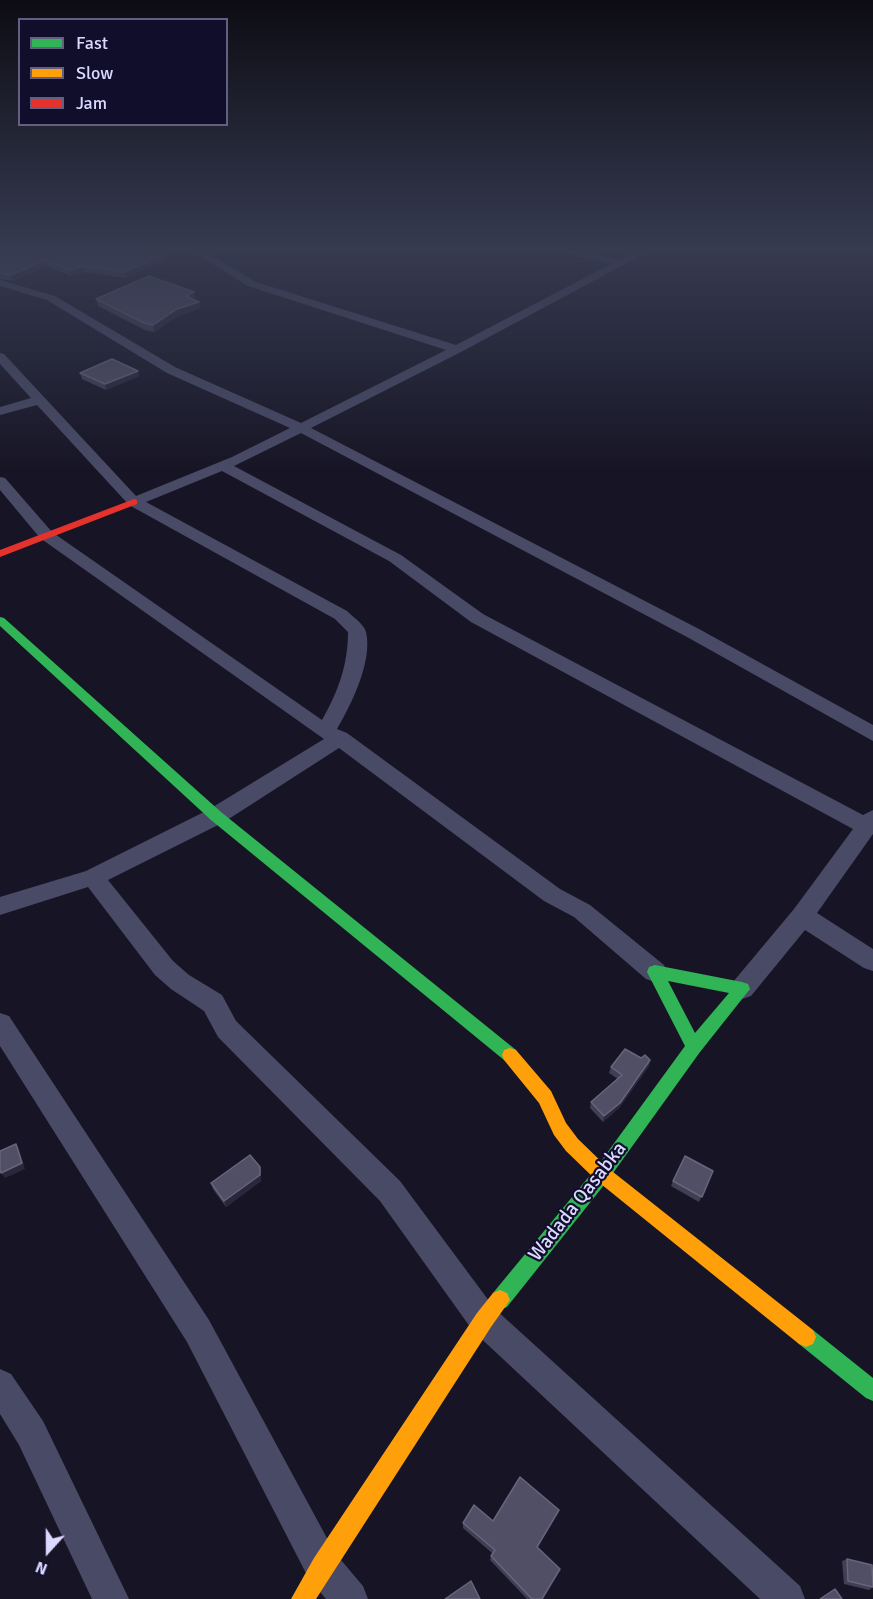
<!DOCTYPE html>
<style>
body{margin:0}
#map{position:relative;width:873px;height:1599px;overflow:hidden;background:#171525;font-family:Signika,sans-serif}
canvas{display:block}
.legend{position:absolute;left:18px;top:18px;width:210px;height:108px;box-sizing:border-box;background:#110e2c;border:2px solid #625f80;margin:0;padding:8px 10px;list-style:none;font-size:18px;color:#dbd9ff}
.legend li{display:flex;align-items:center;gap:12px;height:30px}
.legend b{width:30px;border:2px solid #625f80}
.north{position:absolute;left:18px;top:1521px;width:60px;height:60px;-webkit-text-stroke:4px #110e2c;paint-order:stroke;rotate:201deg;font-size:16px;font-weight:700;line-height:24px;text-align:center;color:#dbd9ff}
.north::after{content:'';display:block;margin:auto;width:21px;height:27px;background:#dbd9ff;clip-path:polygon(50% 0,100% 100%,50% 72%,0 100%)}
</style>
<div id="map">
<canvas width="873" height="1599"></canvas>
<ul class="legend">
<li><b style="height:8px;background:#30b455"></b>Fast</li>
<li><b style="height:8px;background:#ff9f0a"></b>Slow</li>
<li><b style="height:8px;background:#e5322d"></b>Jam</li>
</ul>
<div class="north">N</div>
</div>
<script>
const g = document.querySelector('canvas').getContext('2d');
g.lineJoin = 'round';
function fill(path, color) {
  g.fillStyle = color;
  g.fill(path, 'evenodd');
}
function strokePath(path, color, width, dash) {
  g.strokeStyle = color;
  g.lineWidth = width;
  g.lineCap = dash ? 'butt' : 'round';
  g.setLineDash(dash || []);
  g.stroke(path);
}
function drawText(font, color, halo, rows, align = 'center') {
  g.font = font + ' Signika,sans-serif';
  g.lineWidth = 4.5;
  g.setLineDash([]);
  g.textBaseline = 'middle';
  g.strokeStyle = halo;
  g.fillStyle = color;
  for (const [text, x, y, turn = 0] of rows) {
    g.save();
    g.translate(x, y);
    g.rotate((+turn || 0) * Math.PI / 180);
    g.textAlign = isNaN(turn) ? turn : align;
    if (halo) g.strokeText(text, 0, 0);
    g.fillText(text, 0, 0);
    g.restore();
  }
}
fill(new Path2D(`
 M187,248h12l57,34 200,63 155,-81 -56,-14 -1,-2h17l49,12 22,-12h13l-194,104 -150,76 388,201 174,96v16l-186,-104 -386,-204 -67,33 167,89 82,59 380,201 10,-5v24l-56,79 56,36v22l-9,-3 -59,-38 -54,66 -9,3 -9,-3 -3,-7 3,-7 61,-73 59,-80 -382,-207 -82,-61 -167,-90 -76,31 201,109c6,6 17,13 19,21 7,29 -15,73 -29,97l10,4 213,156 30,16 74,60 3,7 -3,7 -9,3 -9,-3 -72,-62 -30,-16 -205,-153 -115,74 -116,58 65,81 16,14 33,20 14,26 164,160 95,128 305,277 5,13h-45l-287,-268 -93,-130 -162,-164 -14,-26 -33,-22 -16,-14 -67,-88 -88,28v-18l86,-26 122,-61 116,-71 -284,-201 -40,-48v-13l5,1 47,54 270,188c16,-28 26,-55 26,-88l-13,-13 -206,-114 -92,-100 -37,10v-8l31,-9 -31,-34v-11l4,1 132,142 96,-39 58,-29 -123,-55 -120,-73 -47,-14v-6l55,16 120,71 126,56 145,-73 -198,-64z
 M0,1013l9,3 200,304 126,233 28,33 5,13h-42l-17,-20 -122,-237 -187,-296z
 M0,1369l11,5 32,47 86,178h-37l-73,-154 -19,-31z`), '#494a66');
fill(new Path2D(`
 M0,617l4,1 217,194 295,238 2,5 -2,5 -6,2 -6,-2 -293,-240 -211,-194z
 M655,965l87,17 6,2 2,5 -50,63 -92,128 -101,127 -7,3 -7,-3 -3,-7 3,-7 103,-125 89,-122 -38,-74 2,-5zM668,981l61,12 -34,40z
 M806,1327l7,3 60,48v23l-7,-3 -67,-54 -3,-7 3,-7z`), '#30b455');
fill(new Path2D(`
 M510,1048l6,2 35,41 15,32 12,16 30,29 205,162 3,7 -3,7 -7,3 -7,-3 -203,-164 -30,-29 -12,-16 -15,-32 -35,-43 -2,-5 2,-5z
 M500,1290l7,3 3,7 -19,27 -175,272h-25l23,-41 163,-245 16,-20z`), '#ff9f0a');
fill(new Path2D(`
 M134,499l3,1v4l-137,53v-7z`), '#e5322d');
fill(new Path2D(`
 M0,248l152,3 15,9 -42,18 -40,-6 -14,4 -25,-10 -33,15 -13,-2z
 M96,299h99h-1l5,3 1,6 -22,8 -24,16 -9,-2 -47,-24z
 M80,373l59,3 -33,14 -24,-11z
 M641,1058l9,2 -1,6 -30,42 -16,14 -13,-14 1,-6 27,-23 -9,-6 2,-6z
 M260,1167l1,6v8l-35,26 -13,-18 -2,-6z
 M713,1171l-14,31 -28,-16 2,-5z
 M557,1514l-20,33 6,52h-16l-37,-39 2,-7 -29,-25v-5z
 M847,1559l26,28 -4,3 -25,-6 -2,-23z`), '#413f53');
fill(new Path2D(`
 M166,254l1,6 -42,18 -1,-6z
 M45,260l1,6 -33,15 -2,-6z
 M83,266l2,6 -14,4 -1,-6z
 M194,292l1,7 -8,3 -1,-6z
 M199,302l1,6 -22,8 -24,16 -1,-7 24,-16z
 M138,371l1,5 -33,14 -1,-6z
 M650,1060l-1,6 -30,42 -16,14 1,-6z
 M16,1144l3,5 6,20 -20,9 -4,-5z
 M260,1167l1,6v8l-35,26 -2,-6z`), '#292739');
const building = new Path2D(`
 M0,248h147l-2,1 21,5 -42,18 -41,-6 -13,4 -25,-10 -34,15 -11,-2z
 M149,276l45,16 -8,4 13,6 -22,7 -24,16 -9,-2 -48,-24z
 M112,359l26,12 -33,13 -25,-11z
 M625,1049l16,9 4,-3 5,5 -30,43 -16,13 -13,-14 31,-27 -11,-8z
 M16,1144l6,19 -21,10 -1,-3v-19z
 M250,1155l10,12v8l-36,26 -13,-18z
 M685,1156l28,15 -11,26 -29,-16z
 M520,1477l39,33 -22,37 23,22 -18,30h-10l-41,-43 4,-6 -32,-27 11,-18 19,16z
 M847,1559l25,6 1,22 -25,-6z
 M471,1581l9,18h-35z
 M835,1589l7,10h-22z`);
fill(building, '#514f65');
strokePath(building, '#67657e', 1.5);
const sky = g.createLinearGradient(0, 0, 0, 472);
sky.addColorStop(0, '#0d0c14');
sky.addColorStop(0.53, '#363b51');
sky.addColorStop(1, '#363b5100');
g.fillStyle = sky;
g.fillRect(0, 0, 873, 472);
drawText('20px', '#dbd9ff', '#110e2c', [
 ["Wadada Qasabka",578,1202,-52]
]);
</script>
